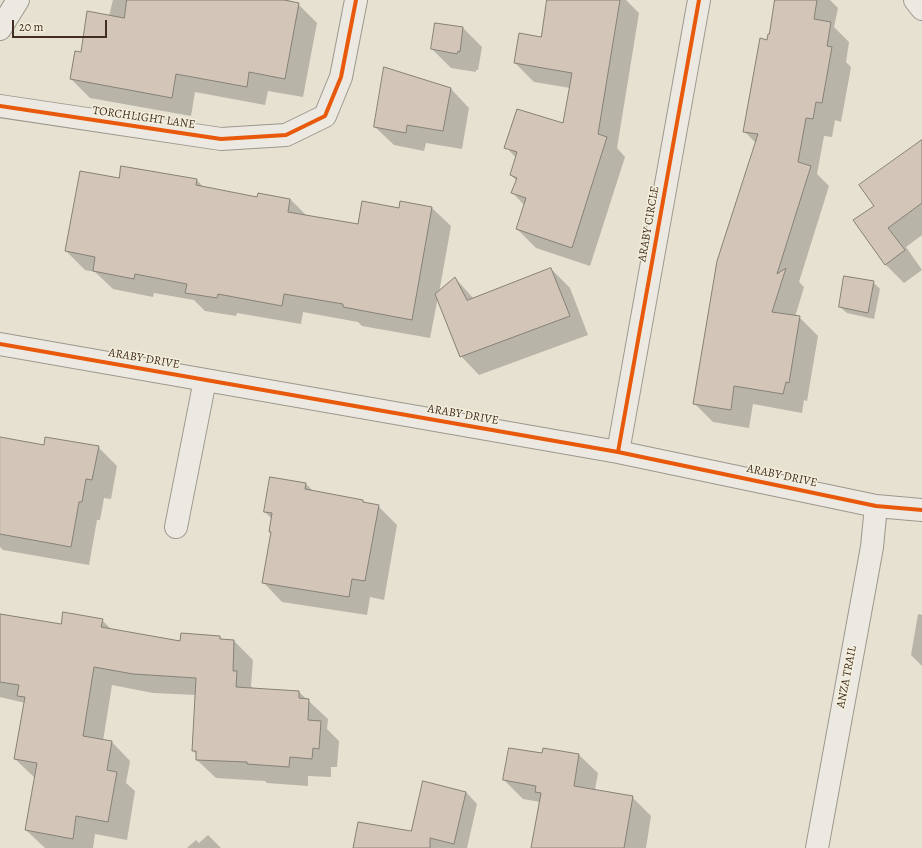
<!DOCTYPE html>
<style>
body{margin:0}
#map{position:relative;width:922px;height:848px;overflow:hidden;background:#e6e1d1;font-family:Alegreya,serif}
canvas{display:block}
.scale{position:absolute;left:12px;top:20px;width:95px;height:18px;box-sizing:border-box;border:2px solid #422d21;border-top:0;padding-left:5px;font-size:12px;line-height:14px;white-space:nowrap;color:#422d21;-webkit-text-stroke:3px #f4efdc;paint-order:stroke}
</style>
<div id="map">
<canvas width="922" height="848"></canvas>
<div class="scale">20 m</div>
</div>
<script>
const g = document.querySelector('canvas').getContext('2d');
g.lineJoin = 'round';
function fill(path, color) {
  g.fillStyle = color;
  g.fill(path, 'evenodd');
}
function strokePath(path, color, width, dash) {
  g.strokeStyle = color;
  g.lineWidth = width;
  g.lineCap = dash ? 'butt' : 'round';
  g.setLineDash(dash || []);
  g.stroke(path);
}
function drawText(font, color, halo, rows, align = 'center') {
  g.font = font + ' Alegreya,serif';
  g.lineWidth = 3;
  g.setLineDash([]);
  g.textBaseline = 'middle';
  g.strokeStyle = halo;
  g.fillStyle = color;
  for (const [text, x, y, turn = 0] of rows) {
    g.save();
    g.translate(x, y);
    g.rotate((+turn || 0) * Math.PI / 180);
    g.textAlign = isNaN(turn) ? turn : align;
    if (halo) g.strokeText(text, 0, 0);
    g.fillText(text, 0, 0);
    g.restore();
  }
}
fill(new Path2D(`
 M113,0h175l10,4 19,19 -14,74 -35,-6 -3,14 -70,-13 -4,24 -101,-18 -19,-19 11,-25 27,-38z
 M548,0h78l13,13 -22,135 8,9 -35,109 -54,-18 -19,-19 7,-24 -11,-12 4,-12 -6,-6 5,-17 -10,-11 57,-23 7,-36 -36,-6 -19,-19 26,-25z
 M776,0h54l8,8 -4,19 15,15 -3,20 5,5 -10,55 -6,-2 -3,17 -8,-1 -7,38 12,12 -30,96 5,5 -9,30h4l19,19 -11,65 -3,-1 -2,13 -49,-9 -4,24 -36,-6 -19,-19 62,-260 -12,-12 26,-96z
 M436,24l27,4 19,19 -4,23h-2v2l-25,-4 -19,-19z
 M451,89l18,19 -7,41 -36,-6 -2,8 -30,-6 -19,-18z
 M922,141v94l-16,12 16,23 -18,13 -19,-19 -10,-58z
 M119,179l78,1 7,8 54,10 32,1 17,17 52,9 41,-15 32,-2 19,18 -12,67 16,-15 19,21 77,-30 19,19 18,47 -109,40 -18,-19 -23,-59 -8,41 -68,-12 -4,-4 -55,-10 -2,12 -64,-11 -1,3 -31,-5 -11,-11 -40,-7 -1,4 -40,-8 -18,-17 -10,-2 -19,-19z
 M873,282l7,7 -6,30 -27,-6 -7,-6z
 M0,438l45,8 53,1 19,19 -6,33 -7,-1 -4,22h-3l-8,45 -86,-15 -3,-3z
 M306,484l7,7 50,10 3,3 12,2 19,19 -13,75 -14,-3 -3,18 -85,-13 -18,-19 8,-50 -2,-2 2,-12 -7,-7z
 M918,614l4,1v51l-11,-11z
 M0,615l62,11 40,-6 10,10 69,12 39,-5 3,4h11l19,19 -2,26 3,3 45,3 29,27 -1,10 12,12 -2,26h-6v10l-23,-1v10l-41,-3 -2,-2 -49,-3 -19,-18v-5l-4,-5 3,-55 -43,-2 -41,-8 -9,56 9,1 18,19 -4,22 9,8 -8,49 -32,-6 -2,14h-48l-19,-18 9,-52 -20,-19 10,-56 -25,-6z
 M542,754l37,1 19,18 -3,17 37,7 19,19 -5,32h-114l8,-46 -17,-3 -19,-19z
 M466,792l11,12 -10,44h-113l58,-16z
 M208,835l13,13h-34l9,-8 3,3z`), '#0003');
const building = new Path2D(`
 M127,0h157l15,3 -14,76 -36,-7 -2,15 -71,-13 -4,24 -102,-19 5,-28 6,1 6,-41 37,7z
 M547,0h73l-22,134 9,3 -35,111 -56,-19 10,-31 -15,-5 6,-15 -7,-3 7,-23 -13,-4 13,-39 46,14 9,-50 -58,-10 5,-30 22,4z
 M775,0h42l-3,19 17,3 -4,24 5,1 -10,56 -6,-1 -3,17 -7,-1 -8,44 13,4 -34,108 9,-6 -14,44 28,4 -11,67 -3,-1 -3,12 -49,-8 -3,24 -38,-6 24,-143 41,-127 -15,-2 17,-94 7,2 1,-6h1z
 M435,23l28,4 -3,25 -2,-1 -1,3 -26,-5z
 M384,67l67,21 -8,43 -36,-6 -1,8 -32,-6z
 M922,140v63l-34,25 17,22 -20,15 -32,-45 21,-14 -15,-21z
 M121,166l76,13 -1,6 61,12 1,-4 32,6 -2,13 70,12 4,-23 37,7 1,-7 32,6 -20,113 -69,-13v-3l-59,-10 -2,12 -64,-12 -1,4 -32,-5 2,-9 -52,-10 -1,5 -41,-8 2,-14 -30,-6 15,-80 39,7z
 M551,268l19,48 -110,41 -25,-63 20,-17 12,23z
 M844,276l30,5 -6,32 -29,-6z
 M0,437l44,8 1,-8 54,9 -7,34 -6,-1 -4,23h-3l-8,45 -71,-13z
 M270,477l36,6 -1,6 58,11v2l16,3 -14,76 -13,-2 -3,18 -87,-14 9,-51h-2l3,-19 -8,-1z
 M63,612l40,7 -2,8 79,14 1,-8 39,3v3l14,1 -1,31h4l-1,16 63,4v7l10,1 -1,21 13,1 -2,28 -6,-1 -1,11 -22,-2 -1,10 -42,-3v-2l-51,-2v-9h-4l4,-73 -63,-4 -39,-7 -11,69 29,5 -5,29 10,2 -9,50 -32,-6 -3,23 -48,-9 12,-67 -23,-4 11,-62 -8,-1 2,-11 -19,-3v-68l61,10z
 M509,748l33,5 1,-5 36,6 -5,32 59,10 -9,52h-93l10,-55 -6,-1 1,-6 -33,-6z
 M423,781l43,11 -12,52 -24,-6v10h-77l5,-26 53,9z`);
fill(building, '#d3c6b9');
strokePath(building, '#868076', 1);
const minor = new Path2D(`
 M915,0l7,9
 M0,29l18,-29
 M0,106l221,33 65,-4 39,-19 16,-39 15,-77
 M0,344l618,108 258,54 46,4
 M618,452l81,-452
 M176,527l29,-147
 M817,848l55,-301 4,-41`);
strokePath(minor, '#9d988d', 24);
strokePath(minor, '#ebe9e1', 22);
strokePath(new Path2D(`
 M0,106l221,33 65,-4 39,-19 16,-39 15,-77
 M0,344l618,108 258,54 46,4
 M618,452l81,-452`), '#e8590c', 4);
drawText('12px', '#422d21', '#f4efdc', [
 ["TORCHLIGHT LANE",144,118,8],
 ["ARABY CIRCLE",649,224,-80],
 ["ARABY DRIVE",144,359,10],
 ["ARABY DRIVE",463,415,10],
 ["ARABY DRIVE",782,476,12],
 ["ANZA TRAIL",847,677,-79]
]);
</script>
